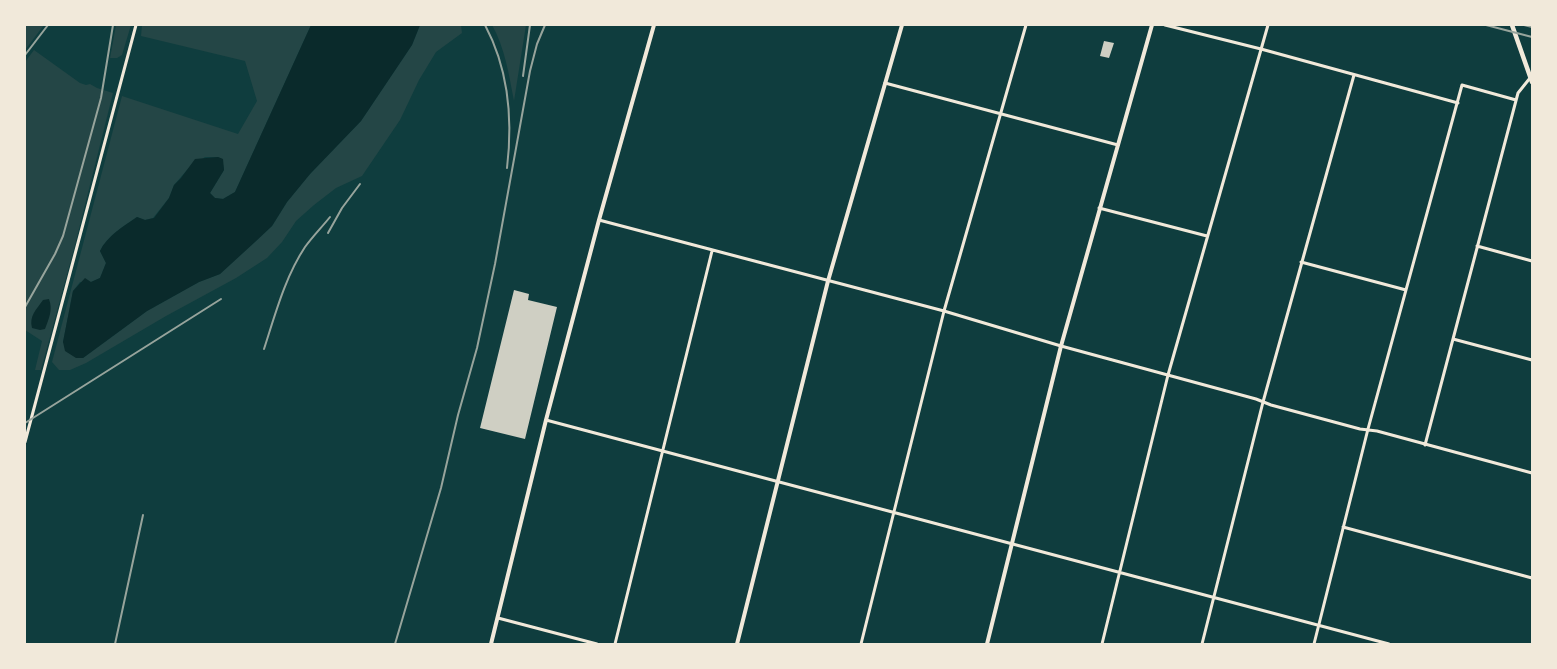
<!DOCTYPE html>
<style>
body{margin:0}
#map{position:relative;width:1557px;height:669px;overflow:hidden;background:#0f3d3e;font-family:Commissioner,sans-serif}
canvas{display:block}
.frame{position:absolute;inset:0;border:26px solid #f1e9da;pointer-events:none}
</style>
<div id="map">
<canvas width="1557" height="669"></canvas>
<div class="frame"></div>
</div>
<script>
const g = document.querySelector('canvas').getContext('2d');
g.lineJoin = 'round';
function fill(path, color) {
  g.fillStyle = color;
  g.fill(path, 'evenodd');
}
function strokePath(path, color, width, dash) {
  g.strokeStyle = color;
  g.lineWidth = width;
  g.lineCap = dash ? 'butt' : 'round';
  g.setLineDash(dash || []);
  g.stroke(path);
}
fill(new Path2D(`
 M28,25h16l-19,25v-24z
 M116,25h15l-9,30 -5,3h-7z
 M142,25h169l-76,167 -12,7 -8,-1 -5,-5 14,-23 -2,-11 -4,-2h-13l-18,13 -13,15 -5,13 -16,20 -8,2 -8,-3c-13,9 -30,19 -37,34l6,12 -6,15 -9,4h-11l-7,9 -10,51 20,16 64,-47 52,-29 21,-8 36,-33 16,-15 15,-24 23,-28 51,-53 51,-76 8,-20h41l1,8 -26,19 -17,28 -19,40 -38,56 -26,12 -22,17 -18,16 -14,21 -15,16 -31,20 -70,38 -80,47 -16,7h-11l-7,-8 70,-266 116,38 19,-33 -12,-40 -104,-25z
 M492,25h34l-12,76c-5,-26 -9,-53 -22,-76z
 M34,50l46,33 6,2 4,-1 7,4 16,5 -38,152 -34,125h-6l7,-29 -17,-11v-268z`), '#244646');
fill(new Path2D(`
 M311,25h109l-8,20 -51,76 -51,53 -23,28 -15,24 -16,15 -36,33 -21,8 -52,29 -64,47h-7l-11,-7 -2,-9 10,-51 12,-13 6,4 9,-4 6,-15 -6,-12c7,-15 24,-25 37,-34l8,3 9,-2 15,-20 5,-13 7,-7 14,-19 23,-2 5,2 1,11 -14,23 5,5 8,1 12,-7z
 M49,299c4,11 0,19 -4,30l-5,1 -8,-2c-3,-12 4,-18 11,-28z`), '#0a2a2b');
fill(new Path2D(`
 M1104,41l10,2 -5,15 -9,-2z
 M514,290l15,4 -1,6 29,7 -32,132 -45,-11z`), '#cfcfc3');
strokePath(new Path2D(`
 M1165,25l96,24 197,54
 M885,83l233,62
 M1099,208l108,28
 M599,220l345,91 117,35 195,53 15,6 89,24 17,2 155,42
 M1477,246l55,15
 M1301,262l105,28
 M1453,339l79,21
 M546,420l843,224
 M25,442l111,-417
 M1425,445l93,-352 12,-15
 M1343,527l189,51
 M498,618l99,26
 M615,644l97,-393
 M861,644l83,-333 82,-286
 M1102,644l66,-269 100,-350
 M1202,644l61,-242 91,-327
 M1314,644l54,-215 94,-344 54,15`), '#f1e9da', 3);
strokePath(new Path2D(`
 M491,644l55,-224 53,-200 55,-195
 M737,644l91,-363 74,-256
 M987,644l74,-298 91,-321`), '#f1e9da', 4);
strokePath(new Path2D(`
 M1512,25l20,57`), '#f1e9da', 4.5);
strokePath(new Path2D(`
 M485,25c24,45 28,93 22,143
 M1486,25l46,12
 M1524,25l8,2
 M25,55l23,-30
 M523,76l7,-51
 M328,233l14,-25 18,-24
 M25,307l30,-53 8,-18 38,-138 12,-73
 M264,349c11,-34 21,-72 41,-102 8,-11 17,-20 25,-30
 M25,423l196,-124
 M115,644l28,-129
 M395,644l46,-156 17,-73 19,-67 18,-84 35,-193 7,-27 8,-19`), '#97a49c', 2);
</script>
